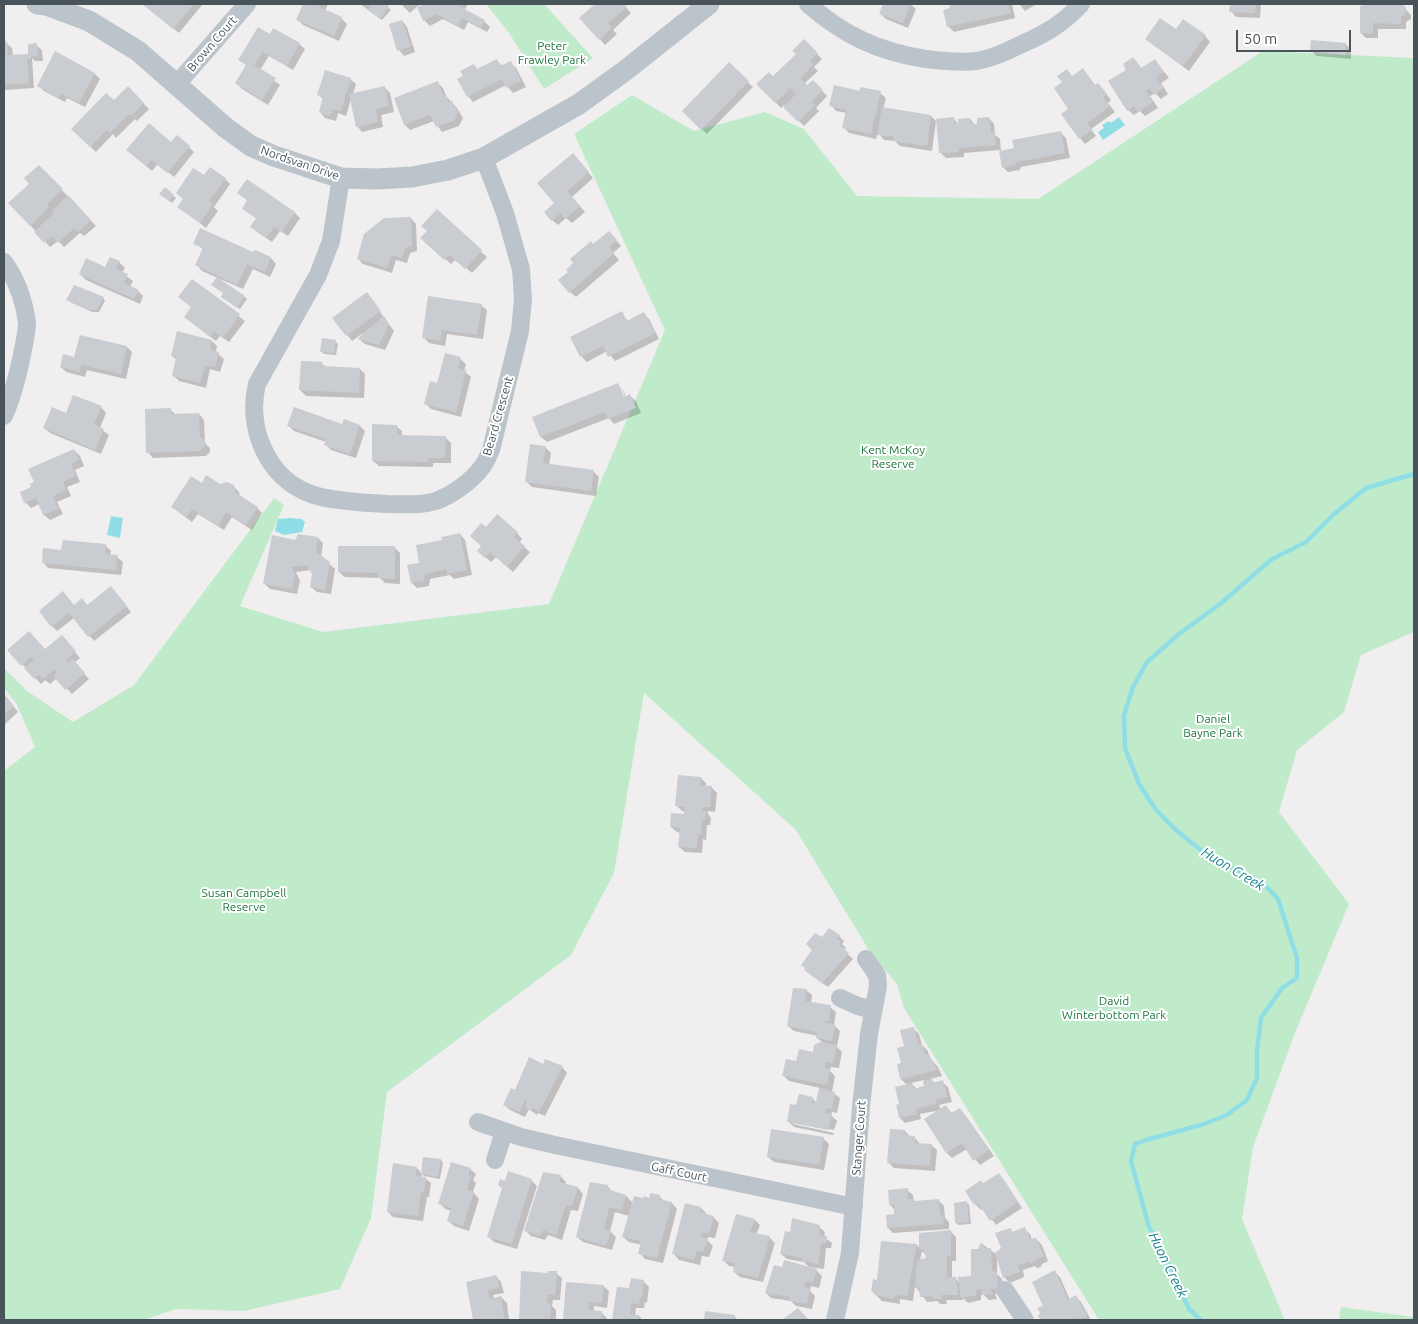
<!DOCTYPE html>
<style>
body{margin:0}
#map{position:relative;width:1418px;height:1324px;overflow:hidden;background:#f1eeef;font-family:Ubuntu,sans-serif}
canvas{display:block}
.frame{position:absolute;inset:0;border:5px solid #48545a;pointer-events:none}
.scale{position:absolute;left:1236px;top:30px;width:115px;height:22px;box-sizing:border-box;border:2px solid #48545a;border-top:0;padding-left:6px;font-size:15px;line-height:18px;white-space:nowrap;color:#48545a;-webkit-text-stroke:4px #fff;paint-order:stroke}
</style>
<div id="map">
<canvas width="1418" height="1324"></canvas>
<div class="frame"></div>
<div class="scale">50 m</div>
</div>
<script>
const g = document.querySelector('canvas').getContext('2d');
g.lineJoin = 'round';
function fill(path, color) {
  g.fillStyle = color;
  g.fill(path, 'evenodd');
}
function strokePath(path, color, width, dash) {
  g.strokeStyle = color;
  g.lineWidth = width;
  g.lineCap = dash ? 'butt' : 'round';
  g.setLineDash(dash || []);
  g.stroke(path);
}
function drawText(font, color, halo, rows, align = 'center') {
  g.font = font + ' Ubuntu,sans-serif';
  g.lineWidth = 4;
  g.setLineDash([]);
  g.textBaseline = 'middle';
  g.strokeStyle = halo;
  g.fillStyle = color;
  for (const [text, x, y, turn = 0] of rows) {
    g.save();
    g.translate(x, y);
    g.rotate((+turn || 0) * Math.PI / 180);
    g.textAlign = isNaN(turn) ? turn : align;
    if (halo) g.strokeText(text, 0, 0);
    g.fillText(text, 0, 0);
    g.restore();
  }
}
fill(new Path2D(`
 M486,4h58l49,54 -49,31 -35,-56z
 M1263,51l151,7v415l-2,1h2v158l-53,23 -17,57 -47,38 -18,62 70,92 -54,129 -42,114 -11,72 43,101h-186l-195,-312 -7,-24 -27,-32 -74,-122 -152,-137 -30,180 -43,82 -184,137 -16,126 -31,71 -96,22 -68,-2 -32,11h-140v-549l31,-24 -19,-44 -12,-15v-20l23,23 46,31 61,-37 140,-187 10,7 -44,101 83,26 226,-28 116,-274 -91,-196 58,-39 62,36 71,-19 39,17 53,67 181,3z
 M1341,1307l73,10v3h-75z`), '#c0ebcb');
fill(new Path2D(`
 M1119,117l6,8 -22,15 -5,-8 6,-4 -2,-3 7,-4 2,2z
 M111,516l12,2 -3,20 -13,-3z
 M290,518l12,1 3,3 -3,10 -18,3 -9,-4 3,-12z`), '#90dee5');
fill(new Path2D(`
 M144,4h56l2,1 -23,28z
 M305,4h23l-3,7 16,7 6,6 -8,17 -36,-16 -5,-5z
 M360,4h24l7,6 -9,10z
 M401,4h19l-10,9z
 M427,4h41l-4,6 20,11 6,6 -3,5 -19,-10 -4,8 -21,-11 -13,7 -6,-6 -5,-12z
 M597,4h26l8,9 -18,17 4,4 -12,11 -24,-27z
 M885,4h25l6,5 -8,19 -22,-9 -5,-5z
 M950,4h62l3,14 -61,14 -6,-6 3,-17z
 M1019,4h18l-12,7z
 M1231,4h30l-1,14 -24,-1 -5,-6z
 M1364,4h37l10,11v4l-5,3v7h-28v9h-12l-5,-5z
 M402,21l5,6 8,25 -11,4 -5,-6z
 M1176,31l29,5 5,6 -21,29 -37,-27z
 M270,36l29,8 6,5 -12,21 -24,-14 -9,14 20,15 -12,20 -26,-16 -6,-6 11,-17 -7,-6z
 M804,41l18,18 -8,8 4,4 -14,13 3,3 6,-6 14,15 -11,12 3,3 -15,15 -20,-21 -3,3 -23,-24 15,-6 25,-24z
 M1312,41l34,3 5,6v9l-34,-3 -6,-5z
 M4,43h2l6,5 1,8 13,-1 4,4 -1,-14h7l6,5 1,11h-8l-3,-3 2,30 -30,2z
 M1133,58l9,11 13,-9 14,18 -8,5 7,11 -7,5 -6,-6 -5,3 8,12 -13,8 -5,-5 -6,4 -6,-5v-40z
 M496,60l6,6 8,-4 6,6 10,19 -13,6 -7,-8 -33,17 -5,-6 -3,-20 9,-11 4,5z
 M729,64l24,23 -46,47 -24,-23z
 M95,74l5,5 -15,28 -18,-9 -2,4 -21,-11 -6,-6z
 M350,79l6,5 -3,10 32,-6 5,5 4,19 -13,3 2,12 -21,5 -5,-6 -6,-27 -5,17 -8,-3 -2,8 -11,-3 -5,-6 4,-12 -5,-5z
 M438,83l5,5 3,8 11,12 6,10 -4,8 -17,6 -8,-11 -24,9 -5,-5z
 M1098,84l13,16 -3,3 7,9 -24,17 5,7 -11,8 -5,-6 -10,-29z
 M128,88l21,21 -12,12 -2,-2 -19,19 -3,-4 -17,18 -24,-23 42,-27z
 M861,93h19l6,5 -3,11 48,7 5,5 -4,30 -32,-5 -5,-5 -11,-1 -6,-7 -2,6 -27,-6 -5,-6 3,-14 -11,-2 -5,-6z
 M953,118l6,7 11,-6 5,6 14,-7 5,6 1,11 5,4 1,13 14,-3 46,-16 5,5 4,20 -49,9 -1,3 -12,2 -5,-5 -3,-17 -36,3v4l-18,1 -5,-5z
 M172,144l17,3 5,5 -20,25 -16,-13 -6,7 -19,-16z
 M578,160l15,18 -21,19 13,15 -13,11 -6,-5 -8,7 -6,-5 4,-17z
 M39,166l57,60 -12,10 -4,-3 -16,14 -6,-6 -8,6 -40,-44 21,-19z
 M204,177l21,2 5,5 -16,23 4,4 -12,17 -27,-21z
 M247,181l48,32 5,5 -12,18 -8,-5 -8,11 -15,-10v-13l-14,-11 5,-7 -9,-8z
 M163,196h10l3,2 -4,5z
 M437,211l50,46 -15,16 -16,-14 -5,5 -24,-21 1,-12z
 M411,218l5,6 1,27 -7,2 -3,10 -11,-3 -4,13 -29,-9 -5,-5z
 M614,238l7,8 -8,7 6,7 -43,37 -6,-5 -1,-20 25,-27z
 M195,243l58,11 2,-2 16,6 5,6 -6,13 -17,-8 -10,20 -25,-11 29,21 -7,10 -15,-10v-5l-7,-16 -16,-7 -5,-6 7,-15z
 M119,262l6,6 -3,5 11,8 -3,6 8,4 5,5 -3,8 -54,-24 -6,-6 26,-6z
 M192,280l53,41 -16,21 -9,-6 -4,5 -31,-24 7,-9z
 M367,294l27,37 -9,19 -20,-6 -6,-5 4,-6 -11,8 -18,-23z
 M103,298l2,3 -6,11h-7l-22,-10z
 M481,305l6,5 -4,29 -36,-5 -2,12 -16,-3 -5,-5z
 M621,313l7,8 16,-7 5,5 10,20 -44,22 -8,-10 -20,11 -6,-6z
 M212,341l5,5 -1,6 8,7 -4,13 -10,-3 -4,19 -27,-7 -6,-6 4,-15 -5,-4z
 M335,341l3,3 -2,11 -12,-1 -3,-3z
 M127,347l5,5 -6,27 -39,-9 -2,7 -19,-5 -5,-5 14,-8z
 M460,359l6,5 -2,7 7,6 -10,40 -30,-8 -5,-5 12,-19z
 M322,364l4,3 34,2 5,5 -1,24 -58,-2 -6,-6z
 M618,385l5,5 3,7 4,-1 6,5 5,12 -27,11 -5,-6 -62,24 -6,-5 -7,-19zM619,389h3l5,13z
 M101,407l5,6 -6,15 9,7 -8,19 -51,-21 -6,-5 22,-14z
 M170,409l6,6 23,-1 5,6 1,23 5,5v4l-4,4 -53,2 -5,-6z
 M289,426h71l5,5 -9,27 -25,-8 -5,-5v-3l-32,-11z
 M396,426l6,5v6h43l6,6v20h-18v4l-54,-1 -6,-5z
 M545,447l6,6 -2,12 44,6 6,6 -3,19 -64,-9 -6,-6z
 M74,450l6,6 4,10 -9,4 5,12 -13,5 4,9 -14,6 6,12 -13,6 -6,-5 -5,-11 -8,4 -6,-6 8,-14z
 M202,485l31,1 6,6 1,5 17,11 5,5 -10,17 -20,-13 -8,13 -26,-16 -6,8 -20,-15z
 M486,529l31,4 5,6 -3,4 11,9 -17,20 -17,-15 -5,5 -7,-6 -2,-10z
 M460,534l5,6 7,35 -18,4 -4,-4 -20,4 -1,7 -12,2 -5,-5 9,-19 22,-23z
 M318,538l5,5 -2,14 14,12 -4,25 -14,-2 -6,-5 3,-13 -2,-4 -16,2 4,9 -3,13 -27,-5 -6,-6 32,-42z
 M105,545l6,6 -1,5 7,1 6,5 -2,13 -73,-7 -5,-6 20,-11z
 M395,548l5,5v31l-15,-1 -5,-5 -35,-1 -6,-5z
 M116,593l15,19 -37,29 -20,-23 -17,13 -5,-5 30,-26 6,6z
 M67,643l13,15 -6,5 15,16 -17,15 -15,-16 -7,6 -5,-4 -4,4 -32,-34 37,1z
 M4,694l14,18 -14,13z
 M701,778l5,5v4h5l6,6 -2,19 -7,-1v3l3,4 -1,7h-3l-1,15 -3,-1 -1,14 -17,-1 -6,-5 1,-14 -3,-1 -6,-5 14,-12 1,-3 -4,-1 -5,-5z
 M839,936l5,5 -2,3 4,4 -2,3 9,8 -25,28 -17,-12 -5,-7 16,-29z
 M806,990l6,5 -1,9 19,3 6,5 -2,13 6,6 -3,16 5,5 -3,16 -8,-1 -1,4 5,5 -3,16 8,6 -3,15 -5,-1 -1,3 6,6 -3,9 -41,-8v2l41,9 -1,2 -39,-8 -6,-6 24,-23 4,4 2,-1 2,-13 -31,-7 -5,-5 13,-14 17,-9 1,-7 7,-4 -5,-4 1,-2 -24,-5 -6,-5z
 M913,1028l6,6 3,11 6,6 1,6 9,10 4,9 -12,3 5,4 7,-1 6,5 4,15 -13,3 2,5 -21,4 1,5 -16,4 -5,-5 1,-13 6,-20 -6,-6 5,-32zM924,1080l2,7 -9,2 -6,-6z
 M544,1066l18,1 5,6 -22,43 -7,-3 -1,2 -8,-6 -4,8 -15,-7 -6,-5 11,-13z
 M946,1107l7,7 7,-5 5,6 29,41 -14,9 -13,-16 -15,9 -5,-5 -21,-34z
 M905,1131l5,6h4l6,7 11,1 6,5 -2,21 -41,-3 -5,-5z
 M823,1138l6,6 -5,26 -50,-8 -6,-5z
 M441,1160l2,3 -3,16 -16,-3 -2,-2 -1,3 4,1 6,5 -2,14h-2l-4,24 -30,-4 -5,-5 29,-44 5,6z
 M470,1169l6,5 -3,6 3,3 -3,9 6,7 -10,32 -15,-5 -6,-5 4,-10 -7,-2 -5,-6z
 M544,1173l17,4 5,5 -1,3 13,3 5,6 -5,17 -7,-1 -9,30 -14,-5 -3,5 -14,-4 -6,-6z
 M999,1174l5,6 18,28 -26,17 -13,-17 -2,2 -6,-6 -9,-13 17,-6z
 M531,1180l6,6 -20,63 -23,-7 -5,-5 17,-54z
 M607,1186l6,6 13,4 7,7 26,-7 5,5 8,2 5,6 -14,54 -18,-4 -5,-6 2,-8 -13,-3 -6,-5 6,-21 -14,-4 -5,19 6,6 -4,13 -29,-8 -6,-5z
 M907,1190l6,5v4l3,3 22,-2 6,6 1,12 4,4v7l-56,4 -5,-5 8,-13 -1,-5 -5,-5z
 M967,1203l2,2 2,19 -12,1 -3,-2z
 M701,1208l5,5v2l7,2 6,6 -4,15 -7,-1 -1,3 6,6 -4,11 -7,-1 -2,9 -21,-5 -5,-6z
 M737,1215l18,5 5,5 -4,10 13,2 6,6 -12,39 -23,-5 -6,-5 1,-5 -6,-1 -5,-5z
 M819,1227l6,5 -1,5 8,6 -1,5h-5l-2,21 -15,-2 -5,-5 -17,-3 -6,-5 10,-21z
 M1024,1229l6,5 2,6 4,-1 6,6 6,16 -6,3 -1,3 -4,1 -2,-2 -12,4 1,7 -14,6 -6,-6 -7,-20v17l5,5 1,14 -8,1 2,5 -8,1 -5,-5h-3v5l-13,3 -5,-5v2h-17l1,4h-7l-3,-3 -10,1 -12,-16 -2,15 -13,-2v5l-18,-3 -10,-10 7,-9 3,-40 35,3 3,4 30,-18 6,6v24h-4v17h3l5,5 12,-6 10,-33 14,10 6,-5 8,-19 4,3zM922,1251l4,4 2,4 -8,1z
 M816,1270l6,6 -3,12 -8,-2 -1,5 5,5 -3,13 -16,-3 -5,-5 -20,-3 -5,-5z
 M523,1272l26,2 7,-1 6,5 -2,22h-7l-1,6 4,4v10h-36z
 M1055,1272l5,5 10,23 6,-3 5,5 10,18h-49l-3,-4 5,-9z
 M496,1276l5,6 3,11 -11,2 1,4 7,-2 6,6 2,17h-35l-7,-37z
 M643,1281l6,6 -2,16 -2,-1 -1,6h-8l-1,8h4l4,4h-29l4,-32 12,1z
 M567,1283l36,3 6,5 -2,17 -13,-2v6h7l6,6 -1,2h-41z
 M706,1313l28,3 4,4h-33z`), '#0003');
strokePath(new Path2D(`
 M1201,1320l-12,-11 -15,-34 -25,-48 -18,-66 4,-17 11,-4 58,-16 23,-9 20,-15 10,-22v-28l4,-32 21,-30 15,-10v-20l-19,-59 -14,-15 -21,-11 -31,-14 -35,-28 -21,-21 -17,-26 -14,-36 -1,-33 9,-28 14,-25 32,-28 41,-30 52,-45 34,-17 27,-27 33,-27 48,-14`), '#90dee5', 4.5);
fill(new Path2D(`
 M142,4h52l-21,25z
 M303,4h17l-1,3 23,10 -8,19 -38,-16z
 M373,4h13l3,2 -9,13 -12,-9z
 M425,4h35l-1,2 26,14 -4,8 -19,-10 -4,8 -21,-12 -14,7 -6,-14z
 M595,4h29l3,3 -19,16 4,5 -13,12 -20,-22z
 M883,4h27l-7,19 -24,-9z
 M949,4h59l3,9 -64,14 -4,-17 7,-2z
 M1230,4h26l-1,9 -26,-1z
 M1362,4h40l4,4v5l-5,4v7l-28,-1v10h-13v-27h2z
 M1160,18l16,11 7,-10 23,16 -23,31 -38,-27z
 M402,20l9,26 -14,5 -8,-27z
 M258,27l12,7 3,-6 27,15 -13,23 -24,-14 -9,13 22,13 -14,22 -27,-17 11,-18 -8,-5z
 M804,39l14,14 -8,8 3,4 -13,13 7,7 6,-5 10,10 -12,12 4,3 -17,17 -15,-15 13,-13 -6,-6 -15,15 -19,-19 13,-12 4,4 23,-22 -4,-3z
 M1311,40l35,3 -1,12 -35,-4z
 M7,41l1,14 20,-1v-10l9,-1 1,13 -11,1 2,26 -25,2v-43z
 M55,51l40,22 -16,30 -18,-10 -2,5 -22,-12z
 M1133,57l8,11 14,-9 9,13 -8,5 7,11 -9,7 -4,-7 -4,3 7,11 -15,10 -4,-6 -7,5 -19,-30 18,-11 -3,-6z
 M497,59l3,7 11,-5 10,20 -15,7 -4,-9 -35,18 -10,-18 6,-3 -3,-5 14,-7 3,5z
 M729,62l20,19 -48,49 -19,-19z
 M1083,68l12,17 3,-2 9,11 -4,3 7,9 -23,17 5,7 -13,9 -18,-25 7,-5 -14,-21 8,-6 -5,-6 10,-7 5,7z
 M325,70l26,8 -10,33 -8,-2 -3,7 -11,-4 4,-15 -6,-2z
 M438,81l5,14 3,-1 2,8 4,-1 6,11 -4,9 -18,6 -6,-12 -26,10 -10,-27z
 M834,85l26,6v-4l21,4 -10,43 -29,-6 4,-18 -17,-4z
 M128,86l16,17 -13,13 -2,-2 -19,19 -3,-3 -17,17 -19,-18 35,-36 8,7z
 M385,86l4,20 -13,3 2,13 -22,5 -7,-33z
 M882,107l49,8 -4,31 -34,-5 1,-4 -17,-2z
 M954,117v7l4,-1v-4l12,-1 1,6h6v-6l12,-1 2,16 4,-1 1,13 -37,3v4l-20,1 -3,-34z
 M149,123l22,19 6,-7 13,11 -23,27 -15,-13 -6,6 -20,-16z
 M1061,131l4,22 -49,9 -1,3 -13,3 -3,-17 15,-3 -2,-8z
 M573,153l16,19 -22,19 13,15 -15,13 -4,-6 -10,8 -7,-9 10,-9 -17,-20z
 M39,165l24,24 -16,15 2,3 -19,19 -22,-23 21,-19 -5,-6z
 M210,167l16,11 -17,23 4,3 -13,19 -23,-16 6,-8 -7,-6 17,-25 11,7z
 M247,179l48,33 -13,20 -8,-5 -8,11 -16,-11 6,-9 -14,-9 5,-9 -10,-7z
 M165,187l9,8 -5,6 -10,-7z
 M68,195l23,25 -13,12 -4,-4 -16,15 -6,-7 -8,7 -10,-11 19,-18 -2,-2z
 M437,209l45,41 -17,19 -16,-14 -5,5 -24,-22 7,-7 -6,-5z
 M411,217l1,29 -7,2 -3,10 -11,-3 -4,13 -30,-9 7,-25 20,-16z
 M200,228l53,24 2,-2 16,7 -6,15 -18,-8 -10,21 -42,-20 8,-17 -10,-4z
 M609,231l8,9 -8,7 5,6 -45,40 -11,-13 10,-8 -2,-2 7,-7 -3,-4 21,-18 2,3z
 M110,257l10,4 -4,8 12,5 -4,9 15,7 -5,9 -55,-25 7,-16 19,9z
 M217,277l28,19 -8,12 -16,-11 2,-4 -12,-8z
 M192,279l48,35 -17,24 -9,-7 -4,6 -26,-20 7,-10 -13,-10z
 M74,285l30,12 -7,13h-9l-22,-10z
 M367,292l14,19 -35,25 -14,-18z
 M428,296l54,8 -5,31 -35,-5 -2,11 -18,-3z
 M622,311l5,10 17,-9 11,21 -47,24 -5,-11 -23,11 -10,-20z
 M384,316l5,8 -10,21 -21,-6 4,-5z
 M177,331l35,9 -2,10 9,2 -4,15 -10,-2 -5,18 -28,-7 4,-19 -5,-1z
 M80,335l47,11 -6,28 -40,-9 -1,7 -20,-5 3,-13 11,3z
 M322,338l14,2 -2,13 -14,-1z
 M445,353l16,4 -3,11 8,2 -10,42 -32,-8 6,-23 7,2z
 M301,361l22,1 -2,4 39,2 -1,25 -60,-3z
 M618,383l6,14 6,-3 6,14 -28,11 -3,-7 -65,25 -8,-20z
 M73,395l29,11 -8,18 10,5 -9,21 -52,-22 9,-21 14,6z
 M294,407l48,17 2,-5 16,6 -10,29 -26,-9 2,-6 -39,-13z
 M171,408v6l28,-1 1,24 5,4v5l-5,5 -54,2 -1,-44z
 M372,424l25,1v10l49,1 -1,22h-17v4l-56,-1z
 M530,444l16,2 -3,17 51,7 -3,21 -66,-9z
 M74,449l5,11 -8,4 5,12 -13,6 3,8 -13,6 5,13 -15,6 -7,-17 -12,5 -4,-11 11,-5 -1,-3 4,-2 -6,-13z
 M206,475l14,9 7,-2 7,3 2,8 22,14 -12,18 -20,-13 -8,14 -26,-17 -5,8 -16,-10 20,-31 11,7z
 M497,514l21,18 -4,5 11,9 -18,21 -17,-15 -5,6 -8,-7 4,-5 -11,-10 11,-13 5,4z
 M460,533l7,37 -20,4v-5l-22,5 -1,7 -13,2 -4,-18 12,-2 -3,-18 26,-5 -1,-3z
 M298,534l20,3 -2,15 14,10 -5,28 -15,-3 2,-13 -5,-9 -16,2 4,7 -3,15 -29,-5 9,-49 23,5z
 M63,540l43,4 -1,10 13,1 -2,15 -74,-7 1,-15 18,2z
 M338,546h57v33l-17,-1v-5l-40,-1z
 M111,586l16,20 -39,31 -19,-24 -18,14 -12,-16 24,-20 11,14 8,-7 5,7z
 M29,631l16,18 17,-14 14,16 -10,9 2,3 5,-4 12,14 -20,17 -12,-14 4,-4 -2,-3 -12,10 -4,-4 -5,4 -10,-11 10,-8 -3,-3 -10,9 -14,-16z
 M4,694l10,12 -10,9z
 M678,775l23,2 -1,8 12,1 -2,21h-7l-1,4h4l-1,9h-3l-1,15 -3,-1 -1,14 -19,-1 2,-19 -10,-1 1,-14 13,1 1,-7 -10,-1z
 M829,928l11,7 -3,3 4,4 -2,3 10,8 -27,30 -18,-13 1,-2 -4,-3 11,-15 -6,-6 9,-11 7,4z
 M793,988l14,1 -2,12 26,4 -2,16h-3l-1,2 10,1 -3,17 -16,-3 1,-6 -30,-6z
 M914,1027l4,17h4l3,11 4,-1 8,16 -37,9 -3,-15 4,-1 -4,-15 7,-2 -4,-16z
 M820,1042l17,3 -4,18 -7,-1 -1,6 5,1 -3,16 -45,-9 4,-17 10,2 3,-12 14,3 1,-7z
 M529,1057l14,7 2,-5 18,7 -24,46 -7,-4 -1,3 -6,-4 2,-6h-2l-6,11 -16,-7 8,-17 4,2z
 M932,1079l1,4 10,-3 4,17 -12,3 1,4 -20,5 1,5 -18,4 -3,-13 3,-1 -4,-17 17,-4 2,6 10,-3 -1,-5z
 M819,1088l16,4 -3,17 -6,-1 -1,5 7,1 -4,16 -41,-8 3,-18 6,1 3,-11 14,3 -1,7 4,-3z
 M946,1105l5,8 9,-5 29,42 -16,11 -11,-18 -16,10 -22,-34z
 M771,1129l53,8 -5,28 -52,-8z
 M890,1129l15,1v5l10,1v7l17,1 -2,22 -43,-3z
 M423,1157l18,2 -3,18 -17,-3z
 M451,1162l20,6 -3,7 3,1 -4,14 7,2 -11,34 -16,-5 4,-13 -13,-4z
 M393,1163l24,4 -2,9 11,1 -2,16 -3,-1 -3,24 -31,-4z
 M508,1171l24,8 -20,65 -25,-7 15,-49 -4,-3 2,-6 5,2z
 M543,1172l18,3 -2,7 19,5 -6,19 -6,-1 -10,30 -13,-5 -3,6 -16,-5z
 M999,1173l19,29 -28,19 -12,-18 -4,2 -9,-14 16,-11 2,3z
 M590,1182l18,3 -1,4 19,6 -4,15 -13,-3 -5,22 7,2 -5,15 -30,-9z
 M908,1188v11l6,-1v3l25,-2 1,16h3l1,9 -57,4 -1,-13 8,-1v-9h-5l-1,-15z
 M650,1193l10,2v4l12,3 -15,56 -19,-4 3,-13 -19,-4 12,-41 9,2 1,-2 5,2z
 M967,1201l2,21 -14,1 -1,-20z
 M685,1203l16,4 -1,5 14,4 -5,17 -6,-1 -2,5 7,2 -5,13 -6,-1 -3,9 -22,-6z
 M736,1214l19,5 -5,13 20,4 -12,42 -25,-6 2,-9 -13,-2z
 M792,1218l28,7 -1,10 8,1 -1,7h-5l-3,21 -16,-3v-3l-22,-4 5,-23 5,1z
 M1025,1227l5,12 6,-1 8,18 -14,8 -1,-3 -11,4 2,7 -17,6 -8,-25 6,-5 -6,-15 16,-5 1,4z
 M951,1230v26h-4v21h9l2,18h-17l1,4h-9v-3l-13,1 -1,-10 -4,1 2,-28 9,-2 -2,-8 -5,-1v-16z
 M881,1241l36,3 -10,52 -12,-1 -1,4 -19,-4v-4h-4l2,-12 4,1z
 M981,1242l3,6h7l1,23 5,1 1,16 -8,1 3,5 -11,1v-6l-6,1v5l-15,3 -3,-21 13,-1v-27h7z
 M784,1260l33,9 -4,14 -7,-2 -2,6 6,2 -3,15 -18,-3 1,-4 -25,-4 9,-28 8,2z
 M1055,1270l13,30 8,-5 11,21 -9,4v-3l-5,3h-32l-3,-4 2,-3 -3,-5 6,-2 -11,-24z
 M521,1271l27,2v-2h9l-2,24h-7l-1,8h4l-1,17h-31z
 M496,1275l4,12 -12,3 2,9 11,-3 4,24h-32l-7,-38z
 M631,1278l13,2 -2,18h-2l-1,6 -8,-1 -1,11 9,1 -1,5h-26l5,-33 12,1z
 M566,1282l38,3 -2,18 -13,-1v8l13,1 -1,9h-38z
 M798,1308l11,12h-27z
 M705,1311l30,4 -1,5h-30z`), '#c9ccd0');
strokePath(new Path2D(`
 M808,4c35,31 71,48 118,55 16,2 33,4 50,2 15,-2 32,-10 46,-17 23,-10 42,-21 59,-40
 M177,84l70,-80
 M341,178l-10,63 -13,34 -61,109c-11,42 10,95 54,110 19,7 54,9 76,10 16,0 33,2 49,-3 16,-6 36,-20 46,-34 4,-5 6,-11 9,-17l29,-119 3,-32 -2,-30 -16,-56 -21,-55
 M4,262c13,18 20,38 23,61 0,7 -2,15 -3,22 -5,25 -10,48 -20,71
 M840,998l18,8 15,4
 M478,1122l43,15 34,8 299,62
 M495,1160l9,-28
 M1005,1290l20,30
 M835,1320l15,-67 11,-147 8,-72 9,-48 -1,-11 -11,-16`), '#bbc4ca', 18);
strokePath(new Path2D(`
 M37,4l9,1 43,16 49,30 88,77 25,18 23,10 67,22 36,1 35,-2 36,-7 36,-12 95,-54 47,-34 83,-66`), '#bbc4ca', 21);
drawText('12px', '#48545a', '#fff', [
 ["Brown Court",212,44,-49],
 ["Nordsvan Drive",300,163,19],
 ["Beard Crescent",498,416,-74],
 ["Stanger Court",859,1138,-86],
 ["Gaff Court",679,1172,12]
]);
drawText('12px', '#1e763e', '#fff', [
 ["Peter",552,46],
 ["Frawley Park",552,60],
 ["Kent McKoy",893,450],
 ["Reserve",893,464],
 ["Daniel",1213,719],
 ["Bayne Park",1213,733],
 ["Susan Campbell",244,893],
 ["Reserve",244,907],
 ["David",1114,1001],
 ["Winterbottom Park",1114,1015]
]);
drawText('italic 14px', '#168089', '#fff', [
 ["Huon Creek",1233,869,31],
 ["Huon Creek",1168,1265,64]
]);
</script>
